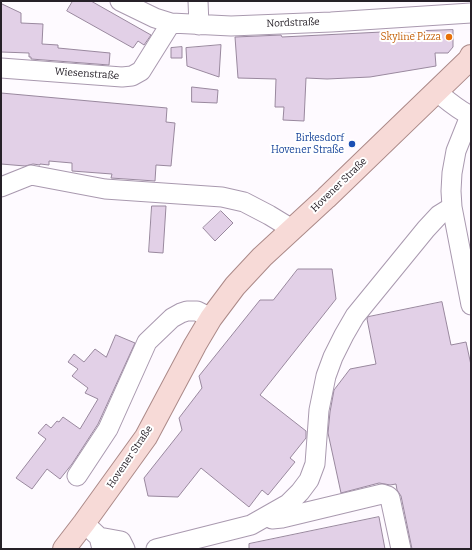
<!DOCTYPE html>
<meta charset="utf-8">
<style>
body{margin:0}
#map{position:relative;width:472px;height:550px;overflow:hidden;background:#fefaff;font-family:Bitter,serif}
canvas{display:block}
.frame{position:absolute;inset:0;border:2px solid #262028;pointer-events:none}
</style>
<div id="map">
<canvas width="472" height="550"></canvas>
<div class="frame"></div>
</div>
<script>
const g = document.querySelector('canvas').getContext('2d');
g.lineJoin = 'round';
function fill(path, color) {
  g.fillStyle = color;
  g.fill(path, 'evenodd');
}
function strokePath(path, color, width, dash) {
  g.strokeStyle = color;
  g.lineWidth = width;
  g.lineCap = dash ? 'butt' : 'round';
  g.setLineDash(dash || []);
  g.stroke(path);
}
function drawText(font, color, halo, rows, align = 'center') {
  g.font = font + ' Bitter,serif';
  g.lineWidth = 4;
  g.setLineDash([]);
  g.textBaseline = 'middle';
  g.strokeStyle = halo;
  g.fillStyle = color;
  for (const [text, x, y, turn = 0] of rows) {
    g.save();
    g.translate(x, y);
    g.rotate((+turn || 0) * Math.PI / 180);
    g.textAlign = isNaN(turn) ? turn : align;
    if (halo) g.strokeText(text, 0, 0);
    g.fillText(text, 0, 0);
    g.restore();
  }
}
const building = new Path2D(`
 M73,1h18l60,34 -7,10 -6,-4 -5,7 -66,-37z
 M2,4l19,9v10l22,1 -1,20 16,1v3l52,5 -1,12 -78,-6v-2h-2v-4l-28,-1v-39z
 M453,30v17l-5,6h-13l1,13 -66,11 -43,2 -21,-1 -2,43 -21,-1 1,-13h-9l1,-28 -38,-1 -3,-41 46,-2 1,2 100,-5v2l29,-1 13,-1v-1z
 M221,45l-2,32 -32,-11 -1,-18z
 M182,47v11h-11v-10z
 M192,87l26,3 -1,13 -25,-1z
 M1,93l166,15 -1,14 9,1 -4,43 -15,-1 -1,16 -44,-3 1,-4 -40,-3v-8l-23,-2v4l-9,-1v1l-7,-1 -8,2 -24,-2z
 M152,206h14l-3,47 -14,-1z
 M221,211l12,12 -18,18 -12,-13z
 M298,269h34l4,30 -76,96 46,36v7l-16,20 5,4 -27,33 -6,-5 -13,17 -48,-39 -23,29 -30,-1 -4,-18 38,-48 -3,-12 23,-30 -3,-12 61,-76h13z
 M442,302l9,43 15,-3 5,23v184h-59l-11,-53 -4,-6 -1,-6 -6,1 -5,-1 -6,-1 -38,10 -13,-60 2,-21 4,-22 16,-21 26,-5 -9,-45 1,-2z
 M116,335l19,8 -37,81 -26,40 -12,15 -13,-10 -15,20 -16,-11 30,-39 -8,-6 8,-9 5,4 6,-7 2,1 4,-5 17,12 18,-30 -13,-6 3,-5 -16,-12 6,-7 -10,-7 6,-8 10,8 11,-13 11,8z
 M379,517l6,32h-136v-5z`);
fill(building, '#e2d0e7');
strokePath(building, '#99889e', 1);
const minor = new Path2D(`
 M120,1l35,17 16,5 60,3 100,-4 140,-9
 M198,1l1,24
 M1,68l121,9 10,-1 9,-5 30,-48
 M437,92c11,9 21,18 34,24
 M470,116l-14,35 -4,22 -1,18 1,16 19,98
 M1,187l30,-12 74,14 117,8 22,5 25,13 23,14
 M77,476l31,-47 39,-87 25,-24 9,-5 6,-2h10l14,7
 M272,519l10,-1 100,-24 6,2 2,2 11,51
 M84,523l15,14 3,12
 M99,537l22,4 4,8
 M156,549l95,-24 37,-21 12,-12 9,-12 6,-16 4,-54 7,-34 7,-19 11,-22 11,-19 71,-87 13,-14 13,-8`);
const major = new Path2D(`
 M64,549l20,-26 62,-86 49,-92 16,-27 24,-32 27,-29 64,-59 143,-138 2,-4`);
strokePath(minor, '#a999af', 21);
strokePath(major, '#ab8988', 24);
strokePath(minor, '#fff', 19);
strokePath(major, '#f7dad7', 22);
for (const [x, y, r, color] of [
 [449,37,4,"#e8710a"],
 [352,144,4,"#1a4fb4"]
]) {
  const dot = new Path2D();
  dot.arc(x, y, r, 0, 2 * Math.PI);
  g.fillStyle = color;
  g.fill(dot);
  strokePath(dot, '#fff', 1.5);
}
drawText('10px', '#262028', '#fff', [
 ["Nordstraße",293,23,-2],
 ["Wiesenstraße",87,74,4],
 ["Hovener Straße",339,185,-44],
 ["Hovener Straße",130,457,-56]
]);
drawText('10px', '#c56008', '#fff', [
 ["Skyline Pizza",441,37]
], 'right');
drawText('10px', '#164399', '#fff', [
 ["Birkesdorf",344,138],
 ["Hovener Straße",344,150]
], 'right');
</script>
